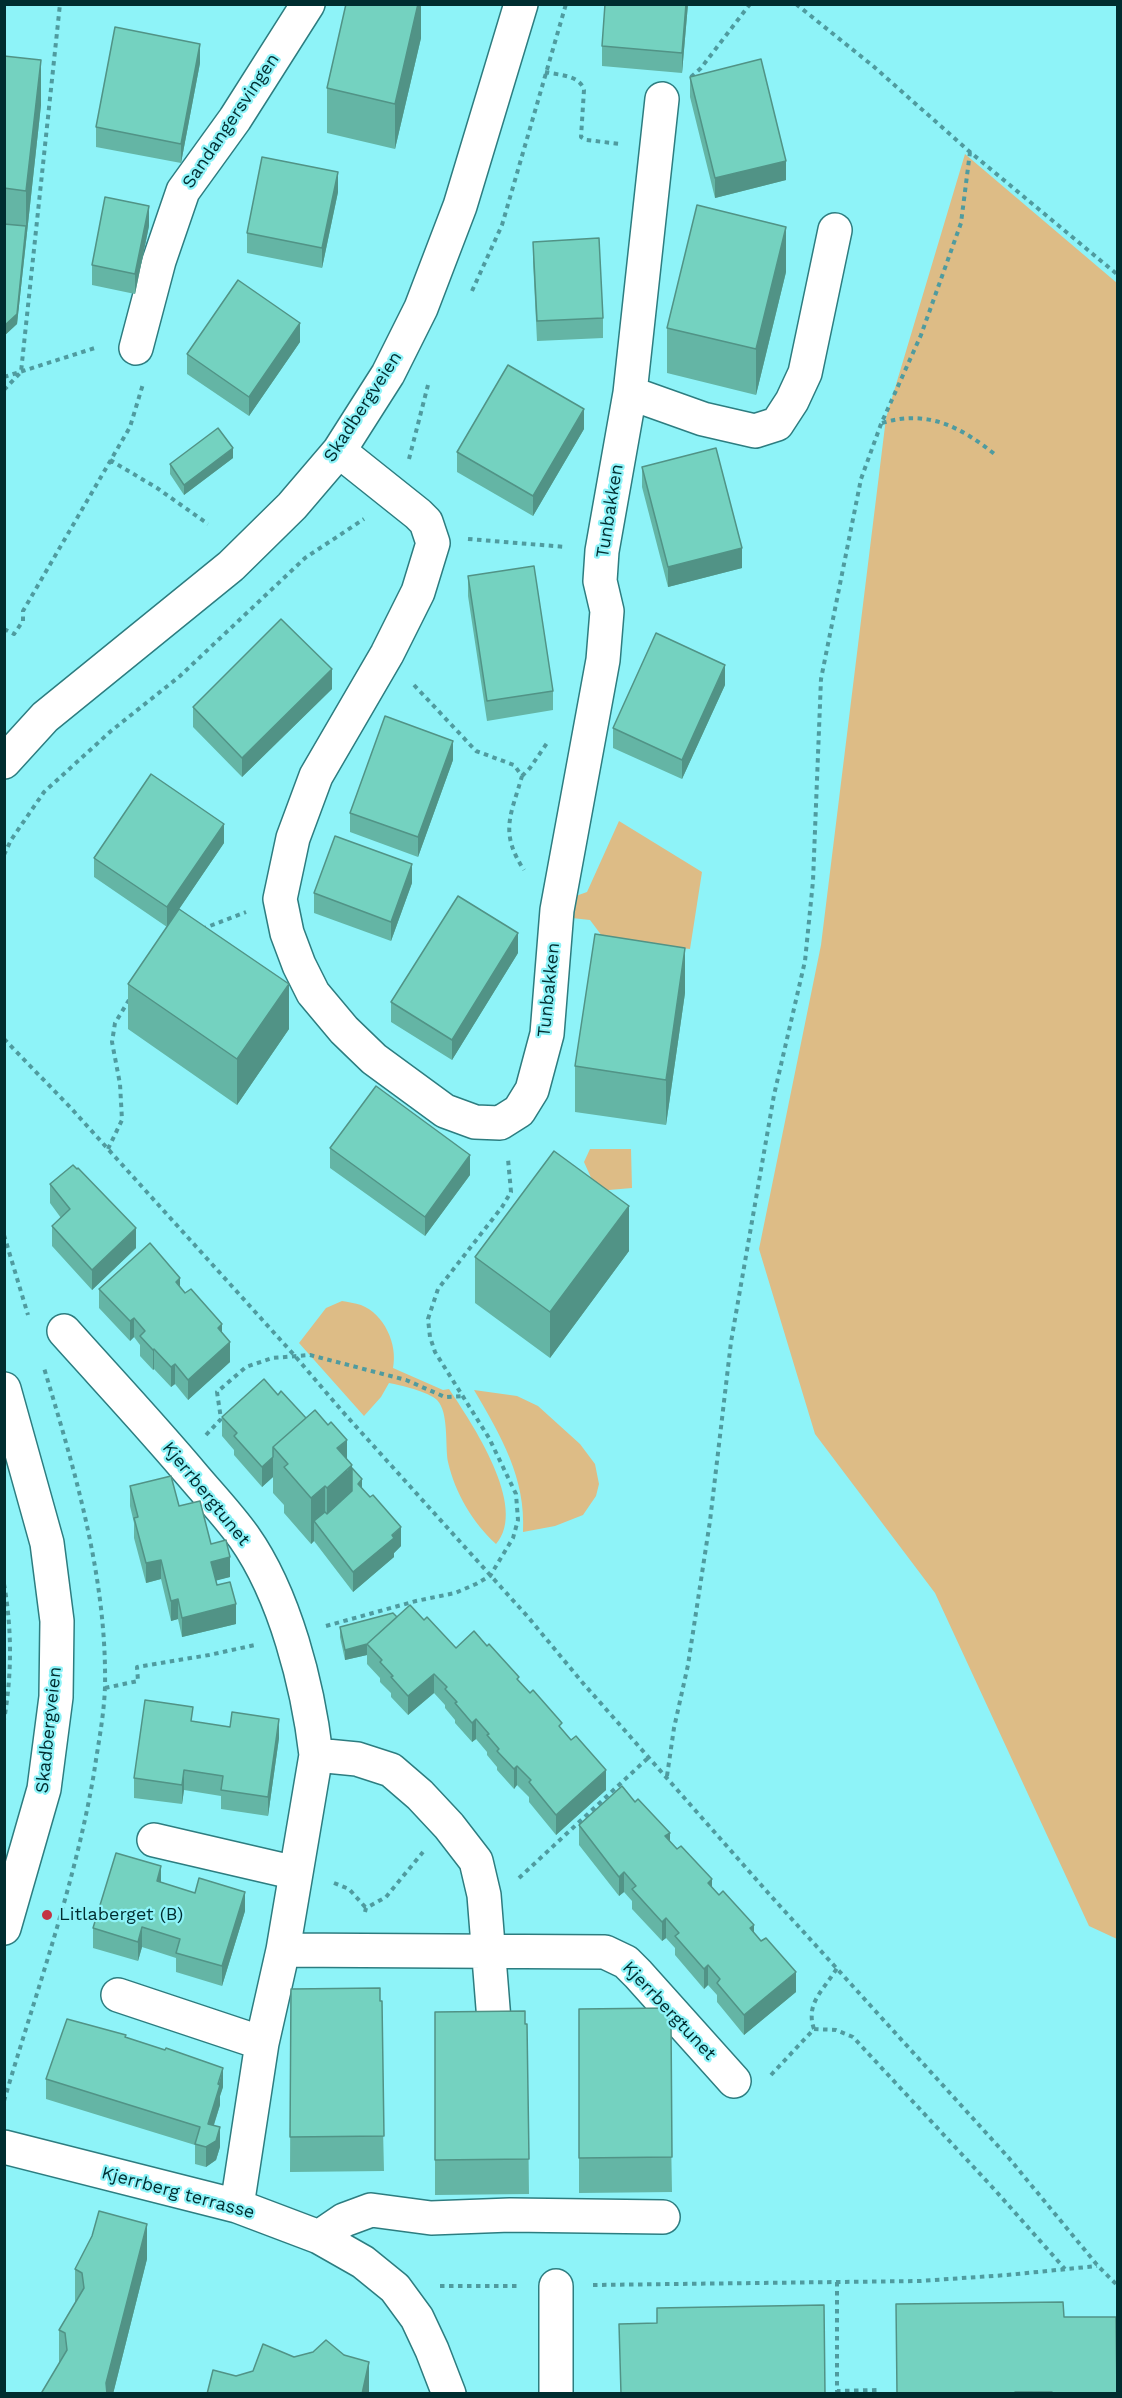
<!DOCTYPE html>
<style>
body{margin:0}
#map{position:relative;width:1122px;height:2398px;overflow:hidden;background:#8ef3f8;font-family:"Work Sans",sans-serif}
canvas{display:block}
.frame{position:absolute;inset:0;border:6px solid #002d30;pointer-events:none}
</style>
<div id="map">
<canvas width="1122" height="2398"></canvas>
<div class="frame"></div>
</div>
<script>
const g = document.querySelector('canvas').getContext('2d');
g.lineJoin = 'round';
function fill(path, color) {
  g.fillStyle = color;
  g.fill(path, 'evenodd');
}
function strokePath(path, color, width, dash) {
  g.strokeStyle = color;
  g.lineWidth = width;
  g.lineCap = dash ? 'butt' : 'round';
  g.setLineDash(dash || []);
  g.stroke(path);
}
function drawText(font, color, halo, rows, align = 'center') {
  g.font = font + ' "Work Sans",sans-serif';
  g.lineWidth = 4.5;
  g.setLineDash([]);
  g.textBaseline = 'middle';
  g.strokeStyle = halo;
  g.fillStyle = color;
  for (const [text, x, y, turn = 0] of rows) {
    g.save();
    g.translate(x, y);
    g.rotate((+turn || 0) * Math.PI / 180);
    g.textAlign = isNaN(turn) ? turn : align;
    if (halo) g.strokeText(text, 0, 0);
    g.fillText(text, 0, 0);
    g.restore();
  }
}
fill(new Path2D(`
 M965,154l152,129v1656l-28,-13 -154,-333 -120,-159 -56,-185 62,-304 65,-527z
 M619,821l83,51 -12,77 -85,-9 -15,-20 -18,-2 1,-21 14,-5z
 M590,1149h41l1,39 -35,3 -13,-29z
 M342,1301c6,1 13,2 19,4 23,9 37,39 32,63l50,22 6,-1c22,33 80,118 47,155 -23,-21 -41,-51 -48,-82 -3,-17 1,-50 -11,-62 -8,-8 -36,-15 -48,-17l-8,14 -17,19 -65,-73 27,-35z
 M474,1390l43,6 21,10 42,38 15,20 4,20 -3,12 -13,19 -28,11 -32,6c3,-54 -22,-96 -49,-142z`), '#ddbc86');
const minor = new Path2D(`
 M136,348l23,-87 24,-70 52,-72 73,-115
 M630,393l73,26 52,12 22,-7 15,-23 13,-28 30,-143
 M339,451l79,63 8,8 7,21 -15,49 -31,62 -71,122 -23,62 -13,61 7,34 12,32 14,28 31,37 30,29 71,52 30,11 25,1 19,-12 13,-21 15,-56 10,-124 46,-250 4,-49 -7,-30 2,-30 28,-158 32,-294
 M4,762l41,-45 186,-151 61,-60 47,-55 49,-77 33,-66 39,-102 61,-202
 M64,1331c43,48 88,96 130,146 17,20 35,39 50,60 41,58 64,149 72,218l-33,195 -21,93 -25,163
 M4,1389l43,154 10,78 -1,76 -12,92 -40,139
 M316,1755l41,4 34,11 29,25 29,31 27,35 8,34 11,138
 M154,1840l142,33
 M283,1950l322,2 21,10 12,12 96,107
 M118,1995l144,48
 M4,2147l233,59 82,31 44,25 32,26 22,30 15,32 17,44
 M319,2237l25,-17 27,-10 60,8 79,-3 153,2
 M556,2394v-108`);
strokePath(minor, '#2d7d80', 36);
strokePath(new Path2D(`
 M796,4l77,62 97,86 148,123
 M545,72c13,3 35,3 39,18l-3,47 5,3 35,4
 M691,77l10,-9 49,-64
 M472,291l30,-66 64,-221
 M4,377l94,-30
 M4,390l17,-18 39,-368
 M882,423c46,-14 79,4 115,33
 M409,459l19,-74
 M110,460l47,28 51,36
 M468,539l98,8
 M4,629l10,5 9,-13v-10l107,-184 13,-43
 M414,685l62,66 38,14 8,11c-11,39 -23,56 2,94
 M522,776l8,-8 17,-25
 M4,855l7,-15 33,-48 67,-61 69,-55 125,-118 59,-39
 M202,929l44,-17
 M4,1039l66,68 225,249 47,55 186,206 54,65 188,213 238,262 90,109 20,20
 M108,1149l14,-29 -2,-36 -8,-42 3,-19 14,-23
 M4,1235l24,80
 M206,1435l15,-16 -4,-27 29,-25 26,-9 38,-3 96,25 39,17 18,-1
 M4,1584c8,45 8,91 0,136
 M326,1626l90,-25 39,-8 21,-9 14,-8 23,-38 5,-18 -2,-26 -27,-56 -54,-86 -5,-15 -2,-18 10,-30 64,-82 9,-15 -3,-33
 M105,1688l33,-7 -1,-14 72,-12 46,-10
 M667,1776l7,-48 14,-63 22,-144 21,-179 43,-247 31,-134 8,-80 8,-202 40,-200 20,-55 40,-89 40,-112 9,-71
 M519,1878l130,-121
 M334,1883l15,6 17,19
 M365,1912l1,-4 20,-11 37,-45
 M814,2029c-9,-26 10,-39 23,-61
 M771,2075l43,-46 22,1 17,7 141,152 71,80
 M4,2101c32,-109 71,-216 90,-328 4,-28 10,-57 11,-86 2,-109 -30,-216 -61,-319
 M837,2282v109l40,-1v4
 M593,2285l327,-4 87,-6 90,-9
 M440,2286h79`), '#4f9b9f', 4, [4.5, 4.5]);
strokePath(minor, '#fff', 33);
fill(new Path2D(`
 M421,4v34l-26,111 -68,-16v-45z
 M688,4l-6,69 -80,-7v-20z
 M4,56l37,49 -24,219 -13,12z
 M200,63l-19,100 -85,-16v-20z
 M690,77l96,103 -71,18 -25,-101z
 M338,192l-16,76 -75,-15v-20z
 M149,226l-14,68 -43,-9v-20z
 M533,242l70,76v20l-66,3 -4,-80z
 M786,272l-30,123 -89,-22v-45z
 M300,342l-51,74 -62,-42v-20z
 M584,429l-51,87 -76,-44v-20z
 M233,458l-49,37 -14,-21v-10z
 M642,467l100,101 -74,19 -26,-100z
 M468,576l85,115v19l-66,11 -19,-125z
 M725,685l-43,94 -69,-31v-20z
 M332,689l-90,88 -49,-50v-20z
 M453,760l-35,97 -68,-25v-19z
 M224,843l-56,82 121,104 -52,76 -109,-76v-45l39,-57 -73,-50v-19z
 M412,883l-21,58 -77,-28v-20z
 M518,953l-66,107 -61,-38v-20z
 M685,993l-19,132 -91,-13v-46z
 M330,1148l140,27 -45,61 -95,-68z
 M50,1184l86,64 -44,42 -40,-44v-20l9,-8 -11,-15z
 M629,1251l-79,107 -75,-55v-46z
 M180,1287l42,46 8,29 -42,38 -13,-16 -4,3 -17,-18 -1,1 -13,-14v-11l-6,-8 -4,4 -31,-33v-19z
 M278,1395l28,23 41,41 5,9 10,21 39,57 -7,7v4l-41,35 -39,-51 -3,3 -27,-31v-8l-11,-12v-16l-11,10 -28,-32v-5l-12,-14v-19z
 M130,1486l49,20 32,38 19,33 -14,3 1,5 19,39 -54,13 -4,-18 -7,2 -10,-42 -15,4 -12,-45v-15l-4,-17z
 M397,1617l27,3 32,28 63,33 43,49 44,60 -50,45 -27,-33v-5l-12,-12 -3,4 -17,-19v-3l-10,-12v-3l-11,-13 -4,3 -17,-19v-3l-10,-12v-3l-11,-12 -26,22 -17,-18v-4l-11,-11v-4l-13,-14v-9l-22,5 -5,-23v-10z
 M193,1721l86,17 -11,78 -47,-7v-13l-37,-6 -2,14 -48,-6v-20z
 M579,1825l91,16 84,92 42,59 -52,43 -27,-33v-7l-9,-10 -4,4 -29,-34v-7l-9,-10 -4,3 -30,-32v-8l-8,-9 -5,4 -40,-51z
 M161,1882l84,29 -23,75 -46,-14v-14l-34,-11 -4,14 -45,-13v-20z
 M291,1989l89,12 4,170 -94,1z
 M579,2009l90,13 3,170 -93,1z
 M435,2012l92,12 2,170 -94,1z
 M126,2037l97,50 -3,9v9l-6,20 6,22 -4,13 -10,7 -11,-3v-19l-149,-46v-20z
 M147,2259l-34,135h-71l17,-30v-34l16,-26v-35z
 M1064,2317l53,77h-221z`), '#64b5a5');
fill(new Path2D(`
 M418,4h3v34l-26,111v-45z
 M686,4h2l-6,69v-20z
 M200,44v19l-19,100v-19z
 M41,60v45l-24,219 -13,12v-10l22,-100v-35z
 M786,161v19l-71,18v-20z
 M338,172v20l-16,76v-20z
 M149,206v20l-14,68v-20z
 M786,227v45l-30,123v-46z
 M300,323v19l-51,74v-19z
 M584,409v20l-51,87v-20z
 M233,448v10l-49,37v-10z
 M742,548v20l-74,19v-20z
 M725,665v20l-43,94v-19z
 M332,669v20l-90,88v-19z
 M453,741v19l-35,97v-20z
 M224,824v19l-57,84v-20z
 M412,864v19l-21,58v-19z
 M518,933v20l-66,107v-20z
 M685,948v45l-19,132v-45z
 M289,984v45l-52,76v-46z
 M470,1155v20l-45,61v-19z
 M629,1206v45l-79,107v-46z
 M136,1228v20l-44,42v-20z
 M180,1278v19l-4,-15z
 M134,1318v19l-4,4v-20z
 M222,1324v20l-4,-16z
 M230,1342v20l-42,38v-20z
 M154,1349v20l-1,1v-20z
 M175,1364v20l-4,3v-20z
 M347,1440v31l5,-6v46l-25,22v-45l10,-40z
 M273,1457v20l-11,10v-20z
 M362,1479v20l-4,-15z
 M325,1486v45l-11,-10v20l-3,3v-46z
 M401,1527v19l-7,7v4l-41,35v-20z
 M230,1557v20l-19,5v-20z
 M161,1560v19l-15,4v-20z
 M178,1599v20l-7,2v-20z
 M236,1604v20l-54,13v-19z
 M367,1644v11l-22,5v-10z
 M434,1674v19l-26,22v-19z
 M279,1719v19l-11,78v-19z
 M476,1719v20l-4,3v-19z
 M517,1766v19l-3,4v-20z
 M184,1770v20l-2,14v-19z
 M606,1770v20l-50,45v-20z
 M670,1833v19l-5,-16z
 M161,1866v20l-4,-5z
 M624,1872v20l-5,4v-19z
 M712,1879v20l-4,-16z
 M245,1892v19l-23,75v-20z
 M666,1918v20l-4,3v-19z
 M754,1925v20l-4,-17z
 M142,1927v20l-4,14v-19z
 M708,1965v20l-4,4v-20z
 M796,1972v20l-52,43v-20z
 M223,2068v19l-3,9v9l-12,38v-19z
 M220,2127v20l-4,13 -10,7v-20z
 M147,2224v35l-34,135h-7v-11z
 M369,2362v32h-7z`), '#519386');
const building = new Path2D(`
 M346,4h72l-23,100 -68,-16z
 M605,4h81l-4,49 -80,-7z
 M115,27l85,17 -19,100 -85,-17z
 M4,56l37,4 -15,131 -22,-3z
 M761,59l25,102 -71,17 -25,-101z
 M262,157l76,15 -16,76 -75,-15z
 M105,197l44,9 -14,68 -43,-9z
 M697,205l89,22 -30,122 -89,-21z
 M4,224l22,2 -9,88 -13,12z
 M599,238l4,80 -66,3 -4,-79z
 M238,280l62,43 -51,74 -62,-43z
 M508,365l76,44 -51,87 -76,-44z
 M218,428l15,20 -49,37 -14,-21z
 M716,448l26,100 -74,19 -26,-100z
 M534,566l19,125 -66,10 -19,-125z
 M281,619l51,50 -90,89 -49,-51z
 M656,633l69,32 -43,95 -69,-32z
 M385,716l68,25 -35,96 -68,-24z
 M151,774l73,50 -57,83 -73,-49z
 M335,836l77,28 -21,58 -77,-29z
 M458,896l60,37 -66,107 -61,-38z
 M179,909l110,75 -52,75 -109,-75z
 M595,934l90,14 -19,132 -91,-14z
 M376,1086l94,69 -45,62 -95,-69z
 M554,1151l75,55 -79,106 -75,-55z
 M73,1165l4,4 1,-1 58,60 -44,42 -40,-44 18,-17 -20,-25z
 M150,1243l30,35 -4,4 9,11 6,-4 31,35 -4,4 12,14 -42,38 -13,-16 -4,3 -17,-18 -1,1 -13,-14 5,-5 -11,-13 -4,3 -31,-32z
 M264,1379l14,16 3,-4 25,27 -33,29v10l-11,10 -28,-31 3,-3 -15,-16z
 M315,1410l13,15 3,-3 16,18 -10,8 15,17 -25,23 -2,-2 -14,12 -27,-31 4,-3 -15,-17z
 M352,1468l10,11 -4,5 12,13 3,-2 28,32 -9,8 2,3 -41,34 -39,-51 11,-9 2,2 25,-23z
 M171,1476l8,30 21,-5 11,43 15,-4 4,17 -19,5 6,23 13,-3 6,22 -54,14 -4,-19 -7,2 -10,-41 -15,3 -12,-45 4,-1 -8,-31z
 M410,1605l14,15 3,-3 29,31 18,-17 13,15 2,-2 30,33 -2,2 13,14 3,-3 29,33 -3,3 12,14 5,-4 30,34 -50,45 -27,-33 2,-2 -14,-14 -3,3 -17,-18 2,-2 -12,-14 2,-1 -13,-15 -4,4 -17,-20 2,-1 -12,-13 2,-2 -13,-13 -26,22 -17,-19 2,-1 -13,-14 2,-2 -15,-16z
 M393,1613l4,4 -30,27 -22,6 -5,-23z
 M145,1700l48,7 -2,14 39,6 2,-15 47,7 -11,78 -47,-7 2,-14 -39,-6 -2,15 -48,-7z
 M622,1786l13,16 3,-3 32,34 -5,3 12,13 4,-3 31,33 -4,4 11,12 4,-4 31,34 -4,3 11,13 5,-3 30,34 -52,43 -27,-32 3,-4 -12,-14 -4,4 -29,-33 4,-3 -13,-15 -4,4 -30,-33 4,-3 -12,-14 -5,5 -40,-52z
 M116,1853l45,13 -4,15 38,12 4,-15 46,14 -23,74 -46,-13 4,-14 -38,-12 -4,15 -45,-14z
 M380,1988v13h2l2,135 -94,1 1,-148z
 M669,2008v14h2l1,135 -93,1v-149z
 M525,2011v13h2l2,135 -94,1v-148z
 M67,2019l59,16 -1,2 40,13 1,-2 57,20 -5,16 2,1 -12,39 12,3 -4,14 -10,6 -11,-3 5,-17 -154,-48z
 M99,2211l48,13 -41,159 1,11h-63l-2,-2 25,-42 -2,-17 -6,-3 25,-42 -2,-15 -7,-4 17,-33z
 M1063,2302l1,15h52l1,77h-65v-2h-37v2h-31v-1l-87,1 -1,-90z
 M824,2305l1,89h-204l-2,-70 38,-1v-15z
 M326,2340l18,15 25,7 -7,32h-155l6,-24 23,6 17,-5 10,-27 31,13 19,-5z`);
fill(building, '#74d2c0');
strokePath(building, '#519386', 1.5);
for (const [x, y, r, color] of [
 [47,1915,6,"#c33343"]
]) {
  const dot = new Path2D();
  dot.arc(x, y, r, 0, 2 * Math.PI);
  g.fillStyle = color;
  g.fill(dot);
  strokePath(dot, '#8ef3f8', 2);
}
drawText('18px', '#002d30', '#8ef3f8', [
 ["Sandangersvingen",231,121,-56],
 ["Skadbergveien",363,407,-57],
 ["Tunbakken",610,511,-81],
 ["Tunbakken",549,990,-84],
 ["Kjerrbergtunet",206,1494,51],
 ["Skadbergveien",49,1730,-84],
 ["Kjerrbergtunet",669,2011,47],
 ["Kjerrberg terrasse",178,2193,15]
]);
drawText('18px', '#002d30', '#8ef3f8', [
 ["Litlaberget (B)",59,1915]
], 'left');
</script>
